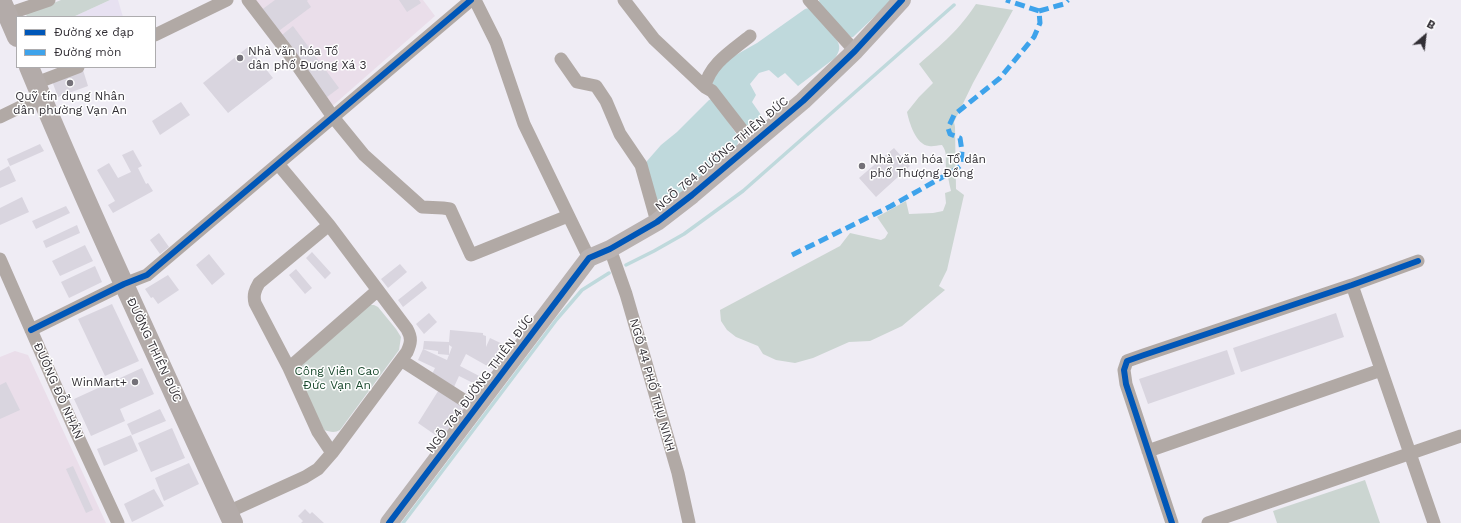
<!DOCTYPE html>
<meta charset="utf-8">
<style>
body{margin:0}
#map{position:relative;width:1461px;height:523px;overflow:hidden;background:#efecf4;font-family:"Work Sans",sans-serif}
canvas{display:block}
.legend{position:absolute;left:16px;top:16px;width:140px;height:52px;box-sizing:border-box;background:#fff;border:1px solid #adacae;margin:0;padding:5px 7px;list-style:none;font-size:12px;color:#322f35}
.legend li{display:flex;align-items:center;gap:8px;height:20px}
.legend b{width:20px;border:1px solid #adacae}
.north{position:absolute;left:1405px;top:16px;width:40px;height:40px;-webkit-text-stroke:3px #fff;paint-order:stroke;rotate:28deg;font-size:11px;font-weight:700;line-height:16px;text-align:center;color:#322f35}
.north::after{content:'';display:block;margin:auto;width:14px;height:18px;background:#322f35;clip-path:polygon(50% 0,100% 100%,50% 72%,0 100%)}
</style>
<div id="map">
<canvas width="1461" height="523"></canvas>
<ul class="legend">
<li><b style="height:5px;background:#0057b8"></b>Đường xe đạp</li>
<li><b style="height:5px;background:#3ea3eb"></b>Đường mòn</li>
</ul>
<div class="north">B</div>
</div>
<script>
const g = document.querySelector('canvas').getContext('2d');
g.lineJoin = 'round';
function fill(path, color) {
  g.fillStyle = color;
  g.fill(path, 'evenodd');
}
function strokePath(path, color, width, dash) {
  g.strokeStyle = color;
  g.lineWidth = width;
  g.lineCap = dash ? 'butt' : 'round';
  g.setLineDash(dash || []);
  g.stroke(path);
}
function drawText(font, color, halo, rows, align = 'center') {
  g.font = font + ' "Work Sans",sans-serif';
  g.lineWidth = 3;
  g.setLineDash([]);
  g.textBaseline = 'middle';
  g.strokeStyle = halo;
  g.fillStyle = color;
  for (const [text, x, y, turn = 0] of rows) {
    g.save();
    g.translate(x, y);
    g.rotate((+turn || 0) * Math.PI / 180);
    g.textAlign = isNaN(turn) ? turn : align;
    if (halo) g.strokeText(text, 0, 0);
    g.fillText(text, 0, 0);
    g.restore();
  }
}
fill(new Path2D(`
 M110,0h8l5,17h-50z`), '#e7e1f1');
fill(new Path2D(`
 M251,0h172l12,16 -105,92z
 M15,351l13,4 78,168h-106v-166z`), '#eadeea');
fill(new Path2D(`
 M61,0h49l-37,17h-46l-1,-3z
 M976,4l37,6 -40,73 -19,39 1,5 1,62 8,6 -17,75 -8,16 6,4 -43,36 -32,15 -21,1 -36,16 -18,5 -19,-3 -13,-6 -5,-8 -22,-9 -9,-7 -6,-9 -1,-11 120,-64 10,-13 31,7 4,-2 3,-5 -11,-16 29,-16 3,13 24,-1 10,-2 3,-8 -1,-10 6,-2c-2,-8 -3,-15 -5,-23 -1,-9 2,-15 -4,-23 -5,0 -9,2 -13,1 -13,-1 -20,-24 -22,-34l12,-15 14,-14 -14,-19c23,-20 40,-34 57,-60z
 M370,305h4l4,2 18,22 5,8 -2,13 -59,80c-5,3 -10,2 -16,0l-27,-54v-6l6,-9z
 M1365,480l15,43h-103l-4,-12z`), '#cbd5d1');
fill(new Path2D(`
 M819,0h73l-39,37h-2l-31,-31z
 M809,8l27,31c5,7 4,12 -1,19l-37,28 -13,-13 -7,5 -9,-8 -10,3 -9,11 6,11 -4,7 14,20 -14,12 -40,-50 5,-14 10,-10 30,-17 48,-34z
 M712,99l3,3 22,33 2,4 -3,10 -68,54 -4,2 -9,-5 -9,-35 1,-4 14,-16 16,-13 32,-32z`), '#bfd9dc');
strokePath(new Path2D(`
 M626,265l28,-14 30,-17 59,-43 211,-186
 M403,523l154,-204 25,-29 27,-17`), '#bfd9dc', 3.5);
fill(new Path2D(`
 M275,0h33l-1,1 4,6 -35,26 -16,-22z
 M399,0h20l2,3 -14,9z
 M293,26l46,62 -12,9 -45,-62z
 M248,47l25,31 -45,35 -25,-30z
 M83,70l5,16 -30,11 -6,-16z
 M181,102l9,13 -30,20 -8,-14z
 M40,144l4,7 -34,15 -3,-7z
 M894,148l16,18 -34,31 -17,-19z
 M133,150l9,16 -4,2 8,16 2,-1 5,8 -40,22 -5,-8 7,-4 -18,-31 12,-7 9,15 13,-6 -9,-17z
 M9,166l7,15 -16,7v-17z
 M22,197l7,15 -29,13v-17z
 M66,206l4,7 -34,16 -4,-8z
 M77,225l3,8 -34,15 -3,-7z
 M159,233l10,14 -9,7 -10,-14z
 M85,245l8,16 -33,15 -8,-15z
 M312,252l19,21 -6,6 -19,-21z
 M209,254l16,20 -13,11 -16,-20z
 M400,264l7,8 -19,16 -7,-9z
 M95,266l7,16 -33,16 -8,-16z
 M296,269l16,19 -7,6 -16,-19z
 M168,275l11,15 -21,14 -5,-7 -2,1 -6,-9z
 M422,281l5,7 -24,19 -5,-7z
 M112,304l27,57 -34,15 -27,-57z
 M429,313l8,9 -13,12 -8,-10z
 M1336,313l8,24 -103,35 -8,-24z
 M450,330l33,3v2l3,1v11l4,-9 21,10 -13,24 -32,-18 -6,12 23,12 -4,8 -20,-10 -5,11 -23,-11 4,-8 -17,-8 5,-11 24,11 5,-13 -3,-2v10l-11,-1v-3l-15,-2 1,-8 25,1z
 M1227,350l8,24 -87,30 -9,-25z
 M142,368l12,26 -34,15 5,12 -34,15 -17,-37z
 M6,382l14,28 -20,9v-34z
 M440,388l28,19 -24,34 -26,-18z
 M160,409l6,12 -34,14 -5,-11z
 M172,428l13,30 -34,14 -13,-29z
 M131,435l7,16 -34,15 -7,-17z
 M189,463l10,21 -35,17 -9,-23z
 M73,466l20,44 -7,3 -20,-44z
 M154,489l10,17 -32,16 -8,-18z
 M305,509l5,5 2,-2 12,11h-23l2,-2 -5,-5z`), '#d9d5df');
strokePath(new Path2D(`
 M248,0l42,55 43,62 31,38 58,52 21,1 7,1 21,46 97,-39
 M475,0l21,42 28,82 65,134
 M624,0l30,39 51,48 7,4 41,53
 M809,0l46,51
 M8,14l41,-14
 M155,35l72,-35
 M561,59l16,23 19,4 10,15 14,33 21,31 16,57
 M36,83l42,-16
 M705,87c4,-23 28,-37 45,-51
 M0,117l41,-20
 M329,225l-70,58c-4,7 -6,12 -4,20l34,65 29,64 14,21
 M610,249l16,45 52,179 11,50
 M0,259l75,171 43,93
 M1352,285l82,238
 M31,330l93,-46 23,-9 324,-275
 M401,360l75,48
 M289,368l89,-78
 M1148,451l233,-81
 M228,512l77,-35 13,-8 14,-16 75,-101c4,-9 5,-14 0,-23l-78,-104 -51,-61
 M1172,523l-46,-139 -2,-14 3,-9 17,-6 208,-70 66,-24
 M1208,523l253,-87`), '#b1a9a5', 13);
strokePath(new Path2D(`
 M389,523l200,-265 21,-9 47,-27 35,-27 111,-94 52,-50 47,-51`), '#b9b2b1', 18);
strokePath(new Path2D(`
 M1,0l16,37
 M29,67c64,154 135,304 204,456`), '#b3aba9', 20);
strokePath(new Path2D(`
 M1039,11l25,-7 4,-4
 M792,255l99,-49 64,-36 6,-5 1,-14 -2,-13 -10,-4 -2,-6 6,-13 46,-37 34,-41 6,-14 -1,-12 -33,-11`), '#3ea3eb', 5, [10, 5]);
strokePath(new Path2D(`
 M31,330l93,-46 23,-9 324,-275
 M389,523l200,-265 21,-9 47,-27 35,-27 111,-94 52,-50 47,-51
 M1172,523l-46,-139 -2,-14 3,-9 17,-6 208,-70 66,-24`), '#0057b8', 6);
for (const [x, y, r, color] of [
 [240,58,4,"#747178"],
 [70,83,4,"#747178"],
 [862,166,4,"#747178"],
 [135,382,4,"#747178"]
]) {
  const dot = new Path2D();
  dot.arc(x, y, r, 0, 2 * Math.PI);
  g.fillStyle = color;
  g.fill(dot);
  strokePath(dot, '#fff', 1.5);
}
drawText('12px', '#322f35', '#fff', [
 ["Nhà văn hóa Tổ",248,51],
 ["dân phố Đương Xá 3",248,65],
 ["Quỹ tín dụng Nhân",70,96,"center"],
 ["dân phường Vạn An",70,110,"center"],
 ["Nhà văn hóa Tổ dân",870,159],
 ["phố Thượng Đồng",870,173],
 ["WinMart+",127,382,"right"]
], 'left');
drawText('12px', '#322f35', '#fff', [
 ["NGÕ 764 ĐƯỜNG THIÊN ĐỨC",722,154,-40],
 ["ĐƯỜNG THIÊN ĐỨC",154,350,65],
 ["NGÕ 764 ĐƯỜNG THIÊN ĐỨC",480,384,-53],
 ["NGÕ 44 PHỐ THỤ NINH",652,385,74],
 ["ĐƯỜNG ĐỖ NHÂN",58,391,66]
]);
drawText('12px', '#1b4a2e', '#fff', [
 ["Công Viên Cao",337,371],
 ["Đức Vạn An",337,385]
]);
</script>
